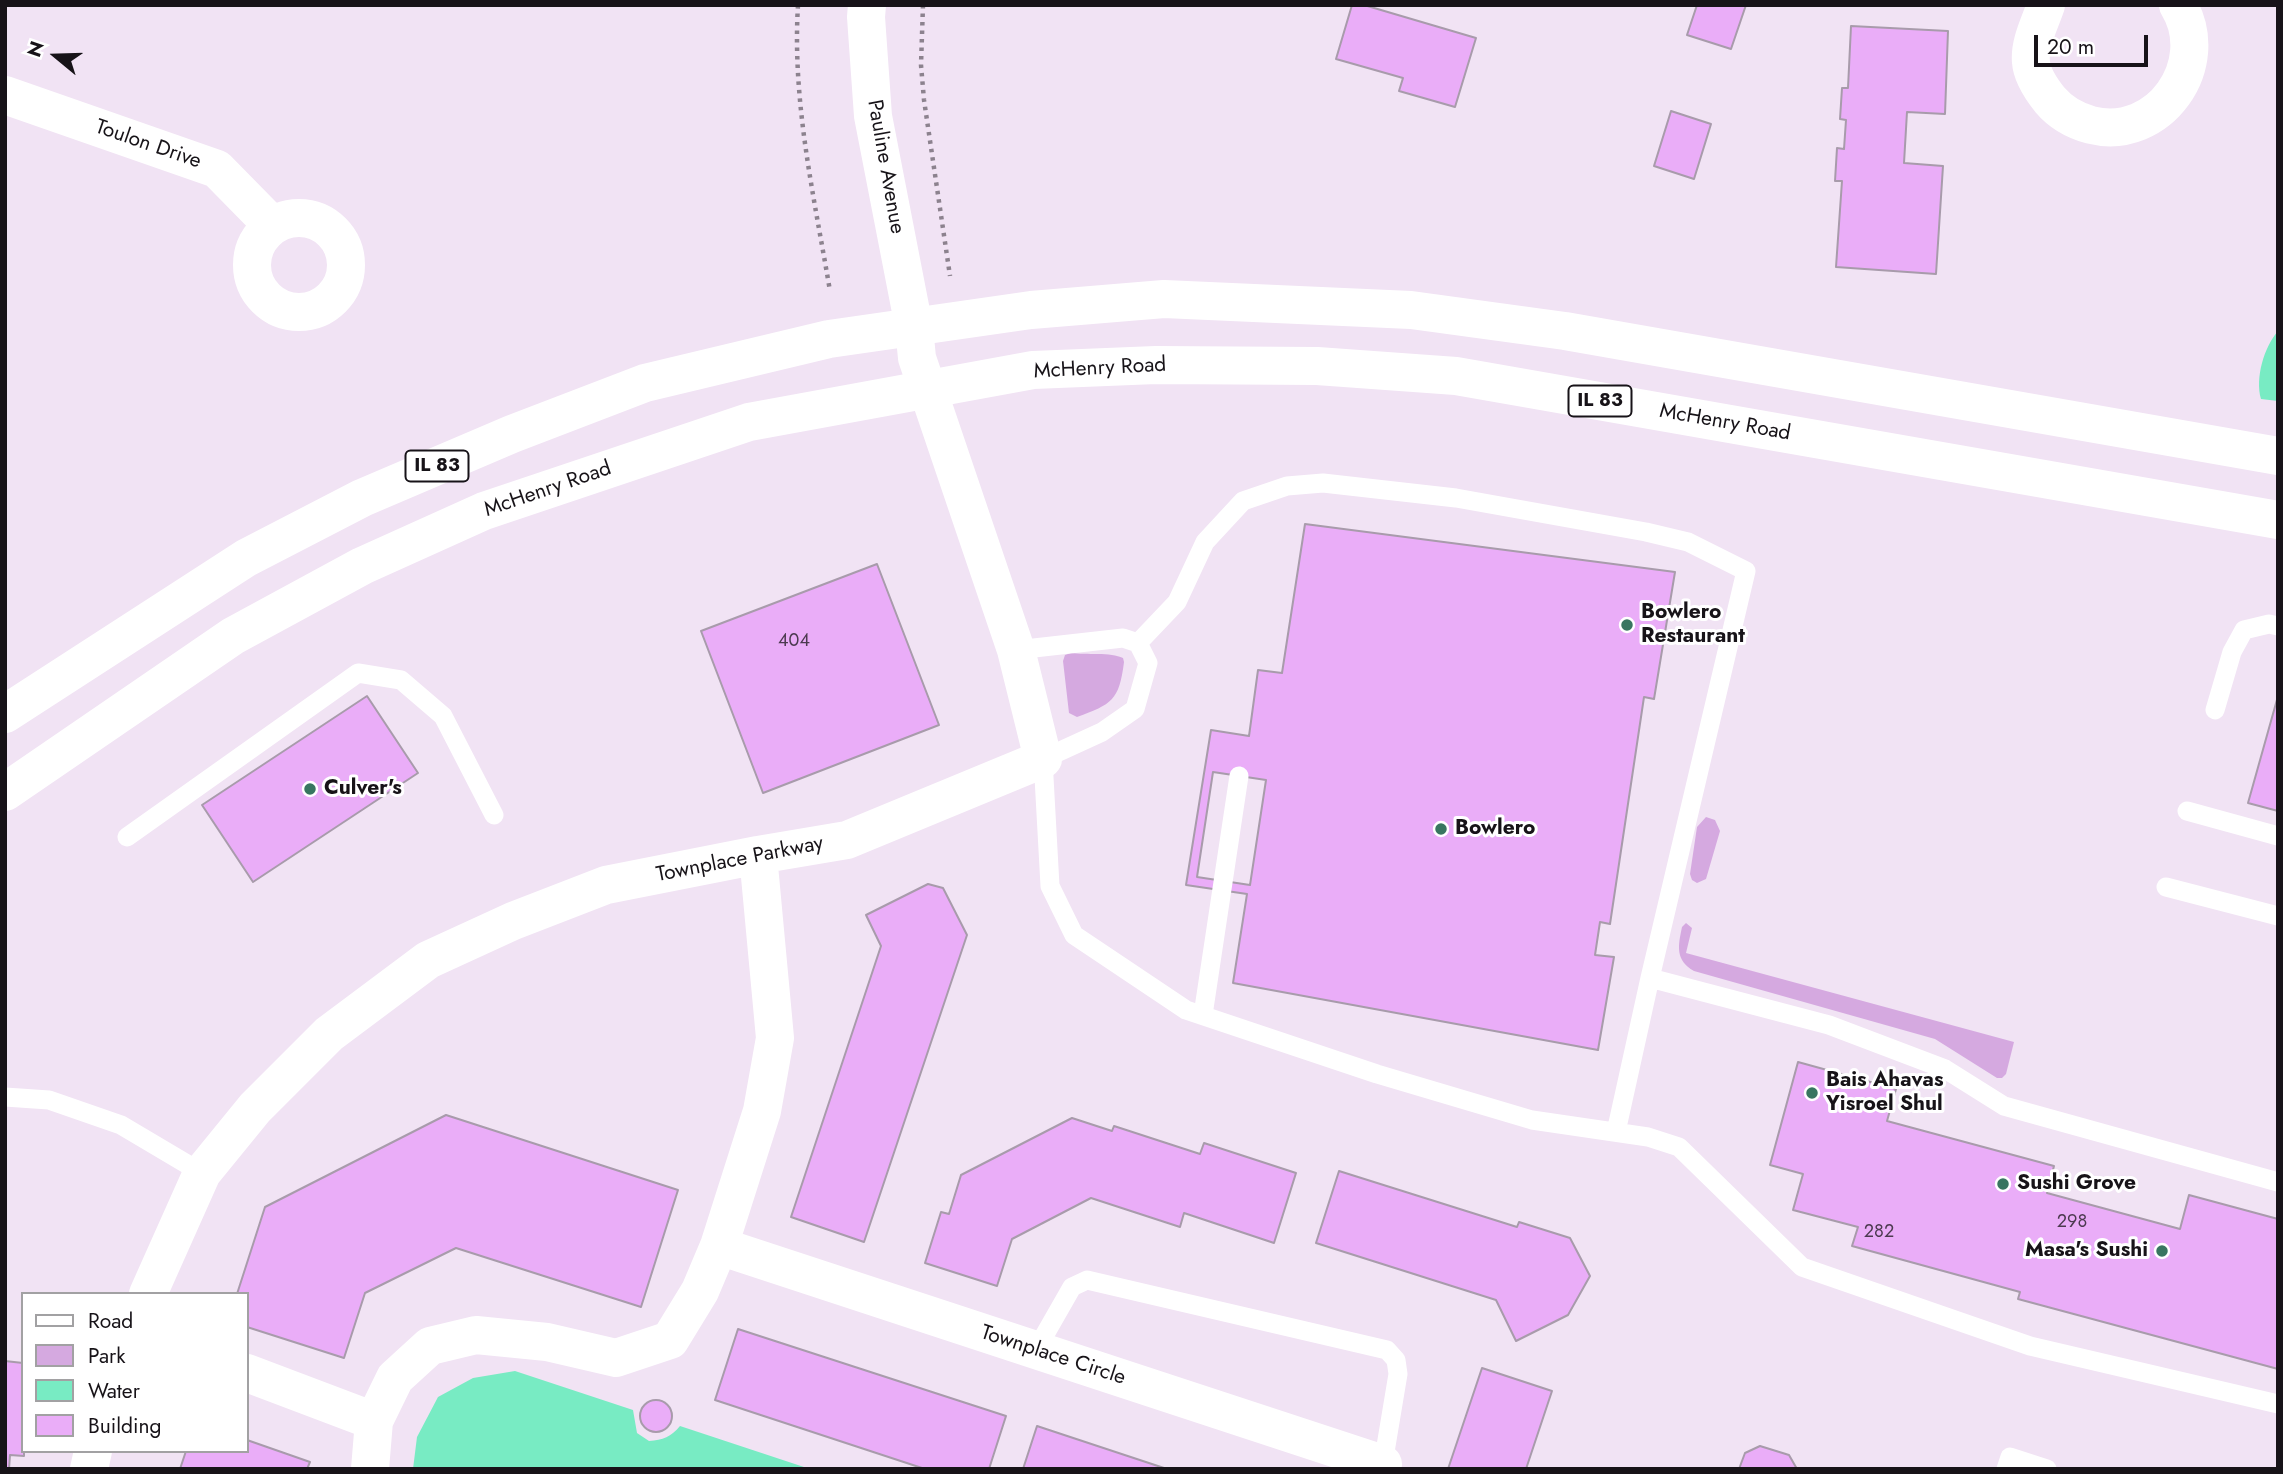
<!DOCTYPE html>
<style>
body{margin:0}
#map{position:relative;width:2283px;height:1474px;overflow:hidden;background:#f1e3f4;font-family:Jost,sans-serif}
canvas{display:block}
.frame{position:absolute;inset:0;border:7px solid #171318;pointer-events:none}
.legend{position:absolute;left:21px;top:1292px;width:228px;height:161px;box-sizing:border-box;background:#fff;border:2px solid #a2a1a3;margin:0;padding:9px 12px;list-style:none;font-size:21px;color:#171318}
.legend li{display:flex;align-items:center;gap:14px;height:35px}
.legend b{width:35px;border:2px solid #a2a1a3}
.north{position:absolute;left:21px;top:21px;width:70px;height:70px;-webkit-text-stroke:5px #fff;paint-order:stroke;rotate:289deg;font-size:19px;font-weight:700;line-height:28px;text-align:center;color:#171318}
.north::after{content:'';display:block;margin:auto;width:24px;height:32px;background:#171318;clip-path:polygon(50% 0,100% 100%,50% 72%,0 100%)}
.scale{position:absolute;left:2034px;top:35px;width:114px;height:32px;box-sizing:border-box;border:4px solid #171318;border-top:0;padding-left:9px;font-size:21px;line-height:24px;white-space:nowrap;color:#171318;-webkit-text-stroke:5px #fff;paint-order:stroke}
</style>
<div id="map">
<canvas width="2283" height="1474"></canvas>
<div class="frame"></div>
<ul class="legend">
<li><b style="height:9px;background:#fff"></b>Road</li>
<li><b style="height:19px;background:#d5a9e0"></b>Park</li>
<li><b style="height:19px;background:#78ebc3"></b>Water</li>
<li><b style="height:19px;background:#eaadf8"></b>Building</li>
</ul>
<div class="north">N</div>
<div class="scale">20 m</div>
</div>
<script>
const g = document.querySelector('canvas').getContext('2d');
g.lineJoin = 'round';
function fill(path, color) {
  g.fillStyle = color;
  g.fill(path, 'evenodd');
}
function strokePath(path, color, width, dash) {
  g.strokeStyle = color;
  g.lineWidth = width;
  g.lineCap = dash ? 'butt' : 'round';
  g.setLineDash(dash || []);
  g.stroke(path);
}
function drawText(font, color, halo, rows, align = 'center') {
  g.font = font + ' Jost,sans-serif';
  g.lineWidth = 6;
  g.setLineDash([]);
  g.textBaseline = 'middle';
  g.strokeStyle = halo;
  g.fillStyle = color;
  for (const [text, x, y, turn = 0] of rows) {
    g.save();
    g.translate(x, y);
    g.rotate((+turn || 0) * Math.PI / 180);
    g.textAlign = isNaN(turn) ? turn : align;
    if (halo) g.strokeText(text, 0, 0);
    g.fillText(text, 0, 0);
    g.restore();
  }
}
fill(new Path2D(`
 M1071,653c15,2 40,-1 52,5l1,4c-5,39 -12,42 -47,55l-8,-4 -6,-52 2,-6z
 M1706,817l9,3 5,11 -14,48 -9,4 -5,-3 -2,-6 7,-47z
 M1686,923l6,5 -6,25 328,89 -8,32 -4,4h-5l-62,-39 -241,-68c-19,-11 -16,-25 -12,-44z`), '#d5a9e0');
fill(new Path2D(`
 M2278,331v70l-17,-2c-6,-21 3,-52 17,-68z
 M515,1371l118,39 4,23 12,8c14,-1 22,-4 31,-15l130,43h-397l4,-32 21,-40 35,-19z`), '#78ebc3');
const building = new Path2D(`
 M1352,5h12l112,33 -21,69 -56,-16 4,-13 -67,-19z
 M1697,5h49l-15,44 -44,-14z
 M1851,26l97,5 -3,83 -38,-2 -3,51 39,3 -7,108 -100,-7 6,-86h-7l2,-33 7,1 2,-29 -6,-1 2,-31h6z
 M1671,111l40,13 -17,55 -40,-13z
 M1305,524l370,48 -21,127 -10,-2 -34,227 -10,-2 -5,33 19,2 -16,93 -365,-67 14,-89 -61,-9 25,-155 38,6 9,-66 24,3zM1213,772l53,8 -16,105 -53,-8z
 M877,564l62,161 -176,68 -62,-162z
 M367,696l51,77 -165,109 -51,-77z
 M2278,696v115l-30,-8z
 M928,884l15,4 24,47 -103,307 -73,-25 90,-271 -15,-31z
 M1798,1062l98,27 -9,32 167,45 -7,27 133,36 9,-34 89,24v150l-260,-70 2,-7 -168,-46 6,-19 -65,-17 10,-36 -33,-9z
 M446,1115l232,75 -37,117 -185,-59 -91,45 -21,65 -97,-31v-33h-10l28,-87z
 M1072,1118l40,13 2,-5 86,28 4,-11 92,30 -22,70 -90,-30 -4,14 -89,-29 -79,41 -15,47 -72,-23 16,-51 8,2 12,-39z
 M1339,1171l178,56 2,-5 51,16 20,38 -22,39 -52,26 -20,-41 -180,-57z
 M738,1329l268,87 -17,53h-64l-210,-69z
 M5,1361l18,2 1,93 -14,-1 -1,14h-4z
 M1482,1368l70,23 -26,78h-78z
 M640 1416a16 16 0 1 1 32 0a16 16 0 1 1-32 0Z
 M1037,1426l130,43h-144z
 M247,1440l63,22 -3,7h-127l6,-18h61z
 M1760,1446l29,9 8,14h-58l6,-16z`);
fill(building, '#eaadf8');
strokePath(building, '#a89bab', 2);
strokePath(new Path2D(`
 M798,5c-6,97 16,191 32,286
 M923,5l-2,60 3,35 26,176`), '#8c828e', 4.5, [3.5, 5]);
strokePath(new Path2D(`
 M1138,643l39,-41 28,-60 38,-41 44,-15 36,-3 133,15 190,34 42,10 58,29 -96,407 -34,154
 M1016,650l107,-12 15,5 10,20 -13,46 -33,23 -59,27 7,127 24,49 112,75 191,64 155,46 116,17 31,10 123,120 228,79 248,58
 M2215,710l17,-58 12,-22 25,-6 9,2
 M2187,811l91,25
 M127,837l231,-164 43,7 42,36 51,99
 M2166,887l112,29
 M1650,978l179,47 116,44 59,37 274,76
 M1203,1015l36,-239
 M5,1097l44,3 72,25 81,48
 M1036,1350l36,-63 15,-7 300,70 9,10 2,14 -15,90
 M2006,1469l4,-12 37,12`), '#fff', 19);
strokePath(new Path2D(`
 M2046,5c-6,18 -17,38 -15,57 1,14 11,28 19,38 11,13 26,21 41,25 68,17 123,-61 87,-120
 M5,95l212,74 55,56
 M252 265a47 47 0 1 1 94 0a47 47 0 1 1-94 0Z
 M719,1246l664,218 -1,5
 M148,1294l54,-121 53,-65 74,-74 99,-74 85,-39 93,-36 152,-30 89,-15 196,-81 -27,-109 -99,-292 -3,-31
 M247,1373l127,48
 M89,1469l4,-18
 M370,1469l4,-48 21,-43 35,-32 46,-11 71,7 69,16 54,-18 30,-49 19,-45 43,-135 13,-73 -17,-183`), '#fff', 38);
strokePath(new Path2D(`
 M867,5l-1,12 7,99 41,211`), '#fff', 38);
strokePath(new Path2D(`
 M5,714l241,-156 116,-60 150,-64 133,-51 184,-44 202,-29 133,-11 247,11 154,21 713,125
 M5,792l228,-156 129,-70 122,-55 265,-89 284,-52 123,-5 161,1 139,10 822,144`), '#fff', 38);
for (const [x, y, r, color] of [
 [1627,625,7,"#387560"],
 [310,789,7,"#387560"],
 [1441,829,7,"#387560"],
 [1812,1093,7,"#387560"],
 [2003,1184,7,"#387560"],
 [2162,1251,7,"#387560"]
]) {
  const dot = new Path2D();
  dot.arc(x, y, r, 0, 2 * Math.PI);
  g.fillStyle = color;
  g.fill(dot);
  strokePath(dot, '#fff', 2.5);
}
drawText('18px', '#4c3a50', null, [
 ["404",794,642],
 ["298",2072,1223],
 ["282",1879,1233]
]);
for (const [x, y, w] of [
 [1600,401,63],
 [437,466,63]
]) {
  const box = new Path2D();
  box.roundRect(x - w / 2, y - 15.5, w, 31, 5);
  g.fillStyle = '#fff';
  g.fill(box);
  strokePath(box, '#171318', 2);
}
drawText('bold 19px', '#171318', null, [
 ["IL 83",1600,401],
 ["IL 83",437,466]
]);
drawText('21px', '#171318', '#fff', [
 ["Toulon Drive",148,145,19],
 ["Pauline Avenue",885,167,80],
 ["McHenry Road",1100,369,-3],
 ["McHenry Road",1725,423,10],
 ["McHenry Road",548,490,-19],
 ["Townplace Parkway",740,860,-11],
 ["Townplace Circle",1053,1356,18]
]);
drawText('bold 21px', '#171318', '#fff', [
 ["Bowlero",1641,613],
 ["Restaurant",1641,637],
 ["Culver's",324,789],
 ["Bowlero",1455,829],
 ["Bais Ahavas",1826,1081],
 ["Yisroel Shul",1826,1105],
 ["Sushi Grove",2017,1184],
 ["Masa's Sushi",2148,1251,"right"]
], 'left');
</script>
